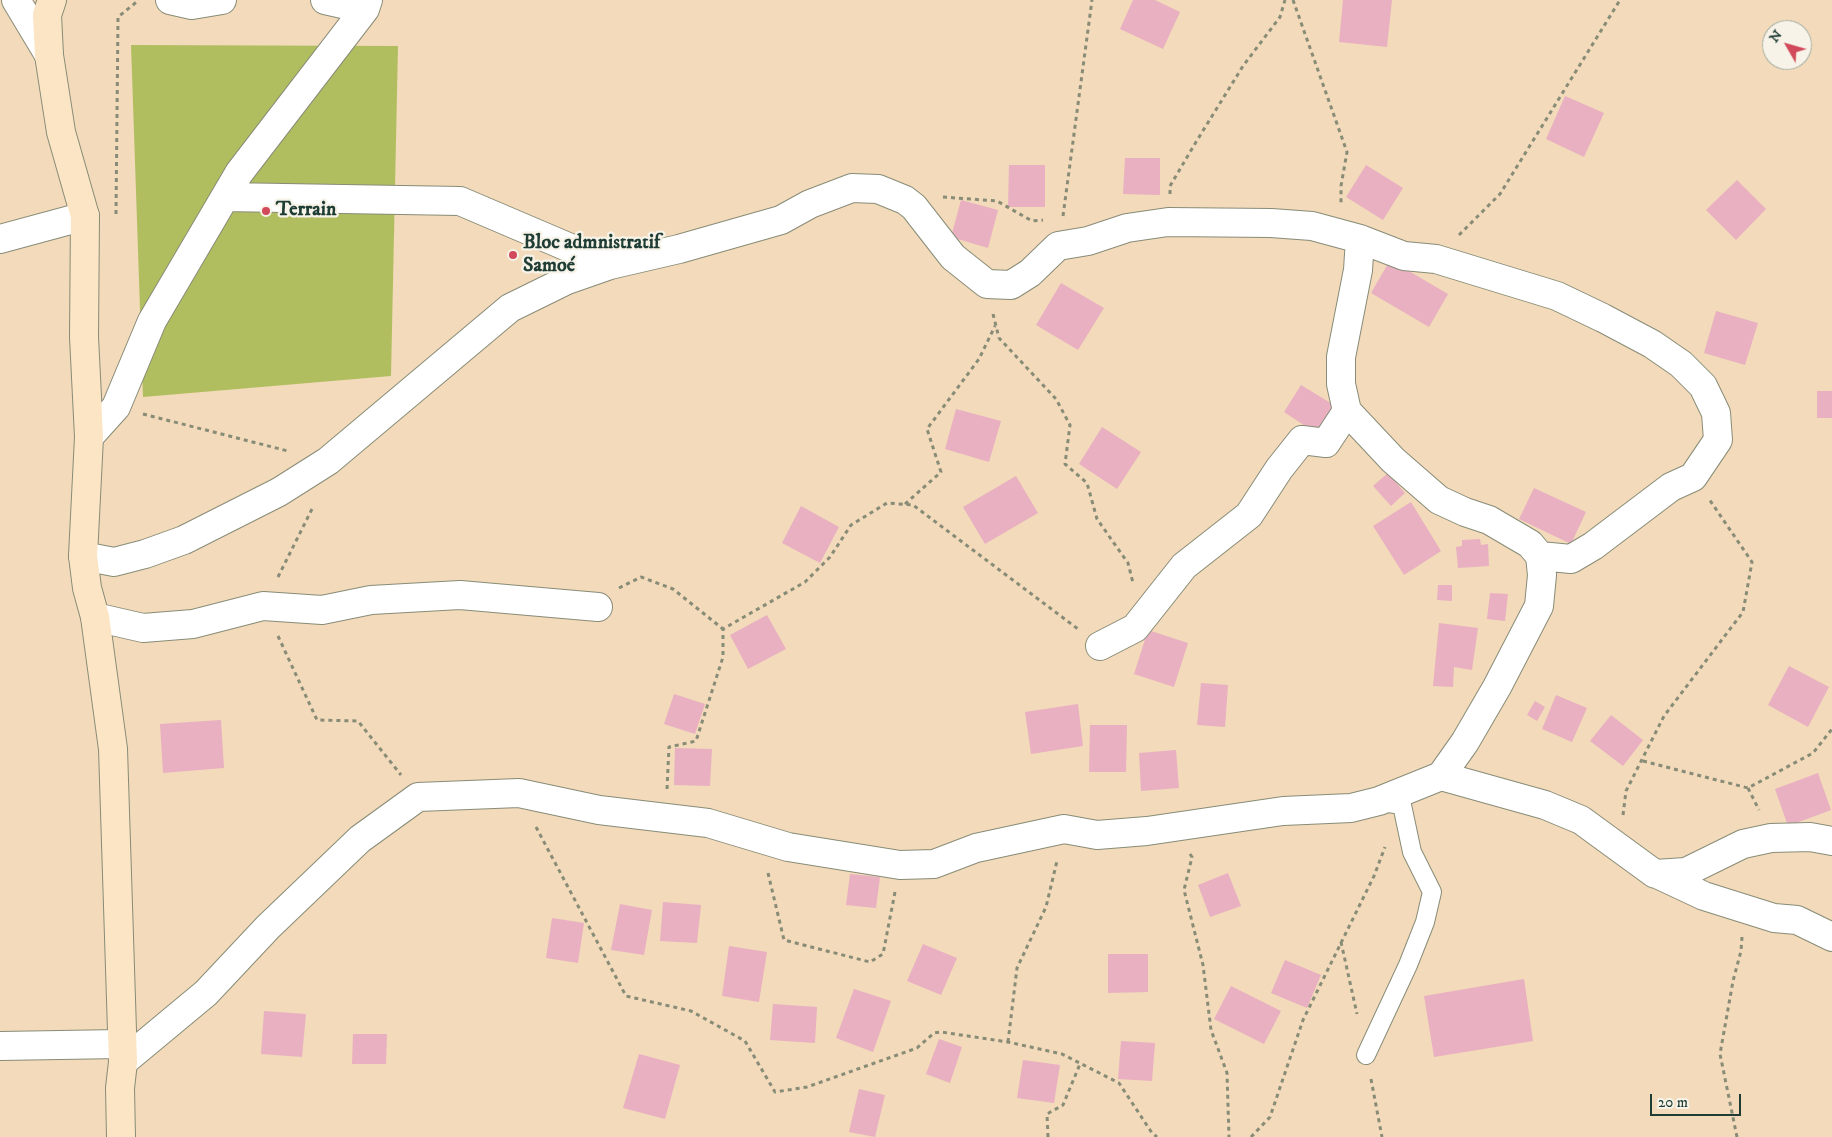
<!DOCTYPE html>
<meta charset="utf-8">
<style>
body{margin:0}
#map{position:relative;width:1832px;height:1137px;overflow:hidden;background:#f2daba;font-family:"IM FELL DW Pica",serif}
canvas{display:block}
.north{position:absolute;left:1762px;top:20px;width:50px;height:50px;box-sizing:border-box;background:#f7f3e8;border:1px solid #a1aaa0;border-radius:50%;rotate:308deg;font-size:14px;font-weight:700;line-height:20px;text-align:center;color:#1f3d34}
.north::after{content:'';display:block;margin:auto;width:18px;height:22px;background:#d1495b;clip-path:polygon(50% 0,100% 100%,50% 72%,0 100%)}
.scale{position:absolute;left:1650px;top:1094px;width:91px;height:22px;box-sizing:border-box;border:2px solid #1f3d34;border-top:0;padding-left:6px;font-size:15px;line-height:18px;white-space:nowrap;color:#1f3d34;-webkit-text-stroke:4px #f7f3e8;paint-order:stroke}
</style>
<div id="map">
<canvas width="1832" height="1137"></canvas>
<div class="north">N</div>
<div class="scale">20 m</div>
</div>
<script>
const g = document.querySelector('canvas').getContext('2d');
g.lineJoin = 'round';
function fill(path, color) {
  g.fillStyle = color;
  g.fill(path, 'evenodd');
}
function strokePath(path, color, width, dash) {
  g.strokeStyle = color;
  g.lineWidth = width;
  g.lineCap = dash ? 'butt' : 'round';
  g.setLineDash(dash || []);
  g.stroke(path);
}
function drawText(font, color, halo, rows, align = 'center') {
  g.font = font + ' "IM FELL DW Pica",serif';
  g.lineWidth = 4.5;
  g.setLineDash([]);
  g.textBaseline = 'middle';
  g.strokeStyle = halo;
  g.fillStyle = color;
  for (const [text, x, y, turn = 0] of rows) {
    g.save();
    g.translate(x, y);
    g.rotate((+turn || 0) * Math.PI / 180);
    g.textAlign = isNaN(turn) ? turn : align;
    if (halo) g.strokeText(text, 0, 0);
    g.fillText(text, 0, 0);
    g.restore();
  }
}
fill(new Path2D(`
 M131,45l267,1 -7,330 -248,21z`), '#b1be60');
fill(new Path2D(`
 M1133,0h22l25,12 -17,37 -43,-20z
 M1343,0h49l-5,47 -48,-5z
 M1565,96l39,17 -20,44 -38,-18z
 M1125,158h35v37l-37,-1z
 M1009,165h36v42h-37z
 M1366,165l37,23 -20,32 -37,-23z
 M1737,180l29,29 -30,31 -30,-30z
 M961,200l37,10 -10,38 -37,-11z
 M1390,260l58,34 -19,33 -58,-34z
 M1061,283l43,25 -26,42 -42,-25z
 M1716,311l42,12 -13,42 -41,-12z
 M1301,385l33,20 -18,28 -32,-21z
 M1817,391h15v27h-15z
 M956,409l45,12 -12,41 -44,-13z
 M1102,427l39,25 -24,37 -38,-25z
 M1388,473l17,20 -14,13 -18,-20z
 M1016,476l22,37 -53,31 -22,-37z
 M1534,488l52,24 -15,32 -52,-25z
 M1411,502l30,49 -37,24 -31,-49z
 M801,506l38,21 -19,36 -38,-20z
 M1480,539l1,6 7,-1 1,22 -31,2 -2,-21 6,-1v-6z
 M1438,585h14v16l-15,-1z
 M1490,593l18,1 -3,27 -18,-2z
 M767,615l19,34 -38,20 -18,-34z
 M1439,623l39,5 -6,42 -18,-3 -1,20 -20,-1z
 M1148,630l40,13 -14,44 -40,-13z
 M1789,666l40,21 -21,40 -40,-22z
 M1201,683l27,2 -3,42 -28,-2z
 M674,694l31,10 -10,30 -31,-10z
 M1556,695l31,13 -15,34 -30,-13z
 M1535,701l10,6 -8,14 -10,-6z
 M1078,704l5,42 -52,8 -6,-42z
 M1611,715l32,25 -20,26 -33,-25z
 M221,720l3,48 -61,5 -3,-49z
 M1090,725h37l-1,47h-37z
 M675,748l37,1 -2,37 -36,-1z
 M1176,750l3,38 -38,3 -2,-38z
 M1818,773l13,37 -43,16 -13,-37z
 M1228,873l13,33 -31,11 -12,-32z
 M850,874l30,3 -4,31 -30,-3z
 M663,902l38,3 -4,38 -37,-2z
 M620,904l32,6 -8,45 -33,-5z
 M552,918l32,5 -6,40 -32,-5z
 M923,944l34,14 -16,37 -34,-14z
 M729,946l38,6 -8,50 -37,-6z
 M1108,954h40v38l-40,1z
 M1285,960l36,15 -14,33 -36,-15z
 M1524,979l9,62 -99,16 -10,-61z
 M1231,986l50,25 -17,33 -50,-25z
 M854,989l37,12 -18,51 -37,-14z
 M773,1004l44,3 -2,36 -45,-3z
 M264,1011l42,3 -4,43 -41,-3z
 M353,1034h34l-1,30h-34z
 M939,1039l23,8 -12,36 -24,-9z
 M1121,1041l34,2 -3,38 -34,-2z
 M639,1054l41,11 -15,54 -42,-11z
 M1023,1060l37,5 -6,38 -37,-5z
 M859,1089l26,6 -10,42 -26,-5z`), '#e9b0c1');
const lane = new Path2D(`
 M1366,1055l42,-90 17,-43 7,-30 -20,-40 -10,-47 -20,-3`);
const street = new Path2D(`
 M16,0l33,55
 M170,0l22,5 30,-5
 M325,0l40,9
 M225,197l235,4 150,64
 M0,239l85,-23
 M1360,239l-2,31 -17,87v27l6,27 46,49 46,40 26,12 24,8 41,24 10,12 2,19 -3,31 -42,81 -32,55 -24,34
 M89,437l27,-30 36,-86 87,-148 126,-164 3,-9
 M83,556l31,6 31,-8 39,-14 95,-48 49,-31 182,-153 57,-28 43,-15 69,-16 102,-29 29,-16 42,-16 26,1 27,11 9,7 39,50 34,27 24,1 19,-12 28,-27 30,-5 39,-13 41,-6 103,1 41,3 48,13 44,17 32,3 121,37 46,22 49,26 29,20 22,22 13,27 2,27 -25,37 -22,10 -78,59 -22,13 -31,-3
 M95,617l48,11 50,-4 70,-18 59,4 49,-10 89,-5 138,12
 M1100,646l35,-18 49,-62 65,-51 30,-46 23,-29 24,3 21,-32
 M1657,874l47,22 70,22 23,2 35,17
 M0,1046l120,-2
 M123,1062l83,-69 62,-66 92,-88 58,-42 101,-4 80,17 109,13 80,24 112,18 34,-1 42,-16 88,-19 33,6 50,-4 136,-20 68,-3 28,-7 62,-25 104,29 36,15 74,54 31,-2 57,-28 28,-6 39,-1 22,4`);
const secondary = new Path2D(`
 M52,0l-5,15 2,40 12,77 24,84 -1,121 5,100 -6,119 4,32 8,29 18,132 10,313 -3,26 1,49`);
strokePath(lane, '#888c77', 20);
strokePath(street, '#888c77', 30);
strokePath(secondary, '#888c77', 30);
strokePath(new Path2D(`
 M1293,0l54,152 -6,34v18
 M1170,194v-8l26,-44 47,-76 37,-49 5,-17
 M943,197l54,4 35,20 11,-1
 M116,214l2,-197 21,-17
 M1063,216l29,-216
 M1459,235l41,-41 120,-194
 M993,314l6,24 57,61 14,26 -5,39 22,19 10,36 31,44 5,20
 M143,414l145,37
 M905,504l36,-32 -14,-43 52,-70 16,-33
 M278,577l35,-70
 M619,588l22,-11 32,12 50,40
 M278,636l39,84 41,1 43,54
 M1643,761l105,27 65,-35 19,-24
 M1748,788l11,22
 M667,789l2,-42 27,-6 27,-84v-28l82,-47 25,-25 21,-32 36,-22 26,2 165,124
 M1623,815l3,-24 38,-75 79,-104 9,-50 -43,-63
 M536,827l90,169 65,15 54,30 30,51 32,-5 110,-39 17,-15 7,-1 67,10 54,12 57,29 33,50 5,4
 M1190,854l2,3 -8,33 19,75 8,65 16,43 2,64
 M768,873l16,67 86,22 13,-8 12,-62
 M1341,942l16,72
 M1008,1042l9,-74 29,-61 11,-46
 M1371,1079l11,58
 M1048,1137l-1,-23 16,-9 17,-41
 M1251,1137l19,-20 33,-97 71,-144 11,-29
 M1737,1137l-17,-83 13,-73 8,-30 1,-14`), '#888c77', 3, [4, 4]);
strokePath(lane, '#fff', 18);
strokePath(street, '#fff', 28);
strokePath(secondary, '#fce5c4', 28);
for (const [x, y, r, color] of [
 [266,211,5,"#d1495b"],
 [513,255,5,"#d1495b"]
]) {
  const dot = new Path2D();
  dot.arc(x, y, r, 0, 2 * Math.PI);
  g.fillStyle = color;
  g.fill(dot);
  strokePath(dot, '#f7f3e8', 2);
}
drawText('bold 20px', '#1f3d34', '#f7f3e8', [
 ["Terrain",276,211],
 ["Bloc admnistratif",523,244],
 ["Samoé",523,267]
], 'left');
</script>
